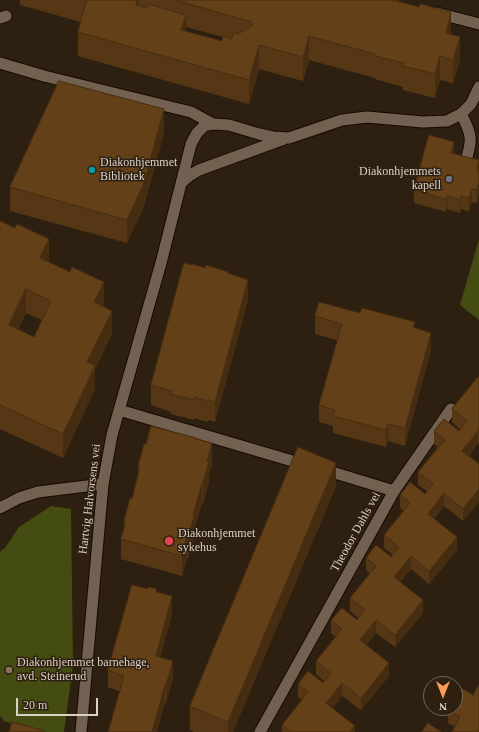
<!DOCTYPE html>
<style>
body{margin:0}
#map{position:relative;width:479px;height:732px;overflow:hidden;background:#2e2011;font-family:Georgia,serif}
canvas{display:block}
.north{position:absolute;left:423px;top:676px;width:40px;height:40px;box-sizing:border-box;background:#2e2011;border:1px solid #736659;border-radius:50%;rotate:180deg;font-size:11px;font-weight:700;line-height:16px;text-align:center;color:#dad0c6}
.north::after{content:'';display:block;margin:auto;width:14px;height:18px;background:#ff9b5a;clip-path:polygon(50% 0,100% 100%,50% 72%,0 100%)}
.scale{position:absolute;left:16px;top:698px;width:82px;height:18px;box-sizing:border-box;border:2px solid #dad0c6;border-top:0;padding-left:5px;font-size:12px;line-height:14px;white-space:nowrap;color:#dad0c6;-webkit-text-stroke:3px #2e2011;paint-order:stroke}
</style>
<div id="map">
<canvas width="479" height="732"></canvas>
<div class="north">N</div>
<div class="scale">20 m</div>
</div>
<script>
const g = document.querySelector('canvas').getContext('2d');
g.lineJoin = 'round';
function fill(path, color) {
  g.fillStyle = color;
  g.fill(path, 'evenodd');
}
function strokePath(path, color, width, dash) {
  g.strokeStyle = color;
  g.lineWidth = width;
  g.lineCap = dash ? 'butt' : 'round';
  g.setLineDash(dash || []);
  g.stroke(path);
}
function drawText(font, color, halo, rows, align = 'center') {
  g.font = font + ' Georgia,serif';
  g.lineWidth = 3;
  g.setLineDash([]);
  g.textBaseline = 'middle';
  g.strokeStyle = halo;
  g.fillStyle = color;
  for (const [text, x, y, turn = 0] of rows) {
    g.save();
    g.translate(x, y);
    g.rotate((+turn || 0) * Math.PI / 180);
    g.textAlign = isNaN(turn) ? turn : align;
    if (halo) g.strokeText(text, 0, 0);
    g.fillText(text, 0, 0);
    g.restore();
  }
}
fill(new Path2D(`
 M479,239v81l-19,-15z
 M51,506l20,3 2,157 -9,66h-24l-36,-11 -4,-5v-164l5,-4 14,-21z`), '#444c11');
const service = new Path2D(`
 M437,13l42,11
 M0,18l6,-2
 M44,76l147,36 22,12
 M461,114c11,20 12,26 4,49
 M394,491l57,-82
 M0,508l19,-10 19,-6 65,-8`);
const minor = new Path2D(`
 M0,63l44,13
 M181,183l8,-7 10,-6 85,-31
 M119,410l187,55
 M81,732l22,-248 9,-49 49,-172 30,-119 6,-11 7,-7 9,-2 16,1 30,9 14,3 16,1 53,-18 25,-3 56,5 24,-1 14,-7 10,-10 8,-17
 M260,732l134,-241 -72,-22`);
strokePath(service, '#160900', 13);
strokePath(minor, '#160900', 13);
strokePath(service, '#726150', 11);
strokePath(minor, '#726150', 11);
fill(new Path2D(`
 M20,0h379l-1,2 53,33 9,25 -7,23 -13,-3 -5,18 -32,-8v-3l-28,-8v-1l-66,-18 -6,21 -44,-12 -10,35 -171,-48v-24l3,-10 -61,-17zM186,27l37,10 -1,4 -36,-9z
 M164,133l-20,73 -17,37 -117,-32v-24z
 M454,154l25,6 -2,43 -5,-1 -3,9 -8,-2 -1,4 -13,-4 -1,3 -32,-9v-13z
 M0,221l49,41 55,44 -1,1 9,27 -17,35v20l-32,69 -63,-29zM26,313l16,7 -8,17 -16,-8z
 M228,274l20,26 -33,122 -7,-2v2l-14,-4v2l-23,-6v-2l-20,-7v-20z
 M315,316l100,12 16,22 -26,96 -17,-5 -2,6 -53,-14v-7l-14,-4v-17l18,-65 -22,-6z
 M479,376v68l-1,-1 -9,13 10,8v38l-16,19 -19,-15 -10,13 23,31 -28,34 -18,-15 -11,13 23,31 -28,34 -19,-14 -10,12 23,31 -28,34 -19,-14 -10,12 23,24h-73v-7l20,-25 -4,-3v-13l25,-1 1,-2 -8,-7v-13l20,-24 -5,-4v-13h26l1,-2 -8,-7v-13l20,-24 -4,-4v-12l25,-1 1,-3 -8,-6v-13l20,-24 -4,-3v-13l25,-1 2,-3 -9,-6v-13l20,-25 -4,-3v-13h25l1,-2 -8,-7v-13z
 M196,439l16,25 -3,10v8l-6,22 -1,-1 -8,27v6l-6,22h-1l-5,18 -61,-17v-20l3,-10v-8l8,-22 6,-25v-8l8,-22z
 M336,486l-103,246h-39l-4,-2v-24z
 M157,592l15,22 -12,43 13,21 -7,25 -47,-12 -11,-4v-17z
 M473,695l-18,32 -7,-4v-13z`), '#563715');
fill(new Path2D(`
 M137,0h2v17l-3,-12z
 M451,12v24l-5,-3z
 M186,15v24l-5,-9z
 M309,36v24l-6,21v-24z
 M460,37v23l-7,23v-23z
 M259,45v24l-10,35v-24z
 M440,56v24l-5,18v-24z
 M164,109v24l-20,73 -17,37v-23z
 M454,142v12l-3,-1z
 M479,162v13l-2,-4z
 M479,182v12l-2,9v-13z
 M472,189v13l-3,9v-13z
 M447,196v13l-1,3v-13z
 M461,196v13l-1,4v-13z
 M49,239v24l-9,-5z
 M248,280v20l-33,122v-20z
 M104,282v24l-10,20v-24z
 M26,289v24l-17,36v-24z
 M112,311v23l-17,35v20l-32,69v-24l24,-72z
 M431,333v17l-26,96v-18z
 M388,424v17l-2,6v-17z
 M478,431v12l-16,21v-13z
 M212,443v21l-3,10v8l-6,22v-21l4,-22z
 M336,463v23l-103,246h-5v-10z
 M202,483v20l-8,27v6l-6,22v-20l5,-23z
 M479,489v13l-16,19v-12z
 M444,493v13l-16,20v-12z
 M187,537v21l-5,18v-20z
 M457,537v13l-28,34v-13z
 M411,556v13l-17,21v-13z
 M172,596v18l-16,60v-18z
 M423,600v13l-28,34v-12z
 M376,620v13l-16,20v-13z
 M173,661v17l-7,25v-18z
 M389,663v13l-28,34v-12z
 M342,683v13l-16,20v-13z
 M165,685v17l-8,30h-5z
 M355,726v6h-5z`), '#462d11');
const building = new Path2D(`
 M87,0h50l-1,5 11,3 1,-4 38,11 -5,15 41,11 1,-5 9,3 2,-6 4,1 14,-8v-4l-77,-22h217l27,7 1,-3 31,8 -5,21 14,4 -7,23 -13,-4 -5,18 -32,-8 1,-3 -29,-7v-2l-66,-18 -6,21 -44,-12 -10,35 -171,-48z
 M59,81l105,28 -20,74 -17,37 -117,-33z
 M429,135l25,7 -3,11 28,7 -2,11h2v11l-2,8 -5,-1 -3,9 -8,-2 -1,4 -13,-4 -1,3 -32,-9z
 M0,221l15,7 2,-4 32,15 -9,19 30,14 2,-5 32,15 -10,20 18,9 -25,51 8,4 -32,68 -63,-29zM26,289l25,12 -17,36 -25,-12z
 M184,263l8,2v-1l13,4 1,-3 22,7v1l20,7 -33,122 -7,-2v1l-14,-4v3l-23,-6 1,-3 -21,-6z
 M319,302l41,11 2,-5 53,14 -2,5 18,6 -26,95 -17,-4 -2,6 -53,-14 2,-6 -16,-5 23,-81 -27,-8z
 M479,376v55h-1l-16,20 17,13v25l-16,20 -19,-16 -16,21 29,23 -28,34 -18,-15 -17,21 29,23 -28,35 -19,-15 -16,20 29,23 -28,35 -19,-15 -16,20 29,23 -5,6h-59l-9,-7 26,-33 -10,-8 10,-13 15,12 8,-10 -15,-12 26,-32 -11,-9 11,-12 15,12 8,-10 -15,-12 26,-32 -10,-8 10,-13 15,12 8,-10 -15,-12 26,-32 -10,-8 10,-13 15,12 8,-10 -15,-12 27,-32 -11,-9 10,-12 15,12 8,-10 -15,-12z
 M151,426l45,12v1l16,4 -5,18h2l-6,22h-1l-9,32 1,1 -6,22 -1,-1 -5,19 -61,-17 5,-18h-2l6,-23 2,1 8,-32 -2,-1 6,-22h2z
 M298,447l38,16 -108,259 -38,-16z
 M132,585l15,4 1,-2 9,2 -1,3 16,4 -16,60 17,5 -7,24h-1l-13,47h-44l16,-56 -16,-6z
 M478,686h1v46h-27l8,-15 -12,-7 2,-2h5v-9l6,-11 12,7z
 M12,722l33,9v1h-36z
 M428,723l13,9h-19z`);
fill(building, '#644018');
strokePath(building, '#462d11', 1);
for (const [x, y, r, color] of [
 [92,170,4,"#0f9aa8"],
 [449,179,4,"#6b7280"],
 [169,541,5,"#e0444e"],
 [9,670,4,"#8d6e63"]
]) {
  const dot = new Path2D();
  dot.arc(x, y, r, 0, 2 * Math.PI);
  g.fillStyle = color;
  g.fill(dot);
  strokePath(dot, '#2e2011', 1.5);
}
drawText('12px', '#dad0c6', '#2e2011', [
 ["Diakonhjemmet",100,163],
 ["Bibliotek",100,177],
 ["Diakonhjemmets",441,172,"right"],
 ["kapell",441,186,"right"],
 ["Diakonhjemmet",178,534],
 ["sykehus",178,548],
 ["Diakonhjemmet barnehage,",17,663],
 ["avd. Steinerud",17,677]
], 'left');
drawText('12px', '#dad0c6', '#2e2011', [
 ["Hartvig Halvorsens vei",90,499,-83],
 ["Theodor Dahls vei",356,532,-61]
]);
</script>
